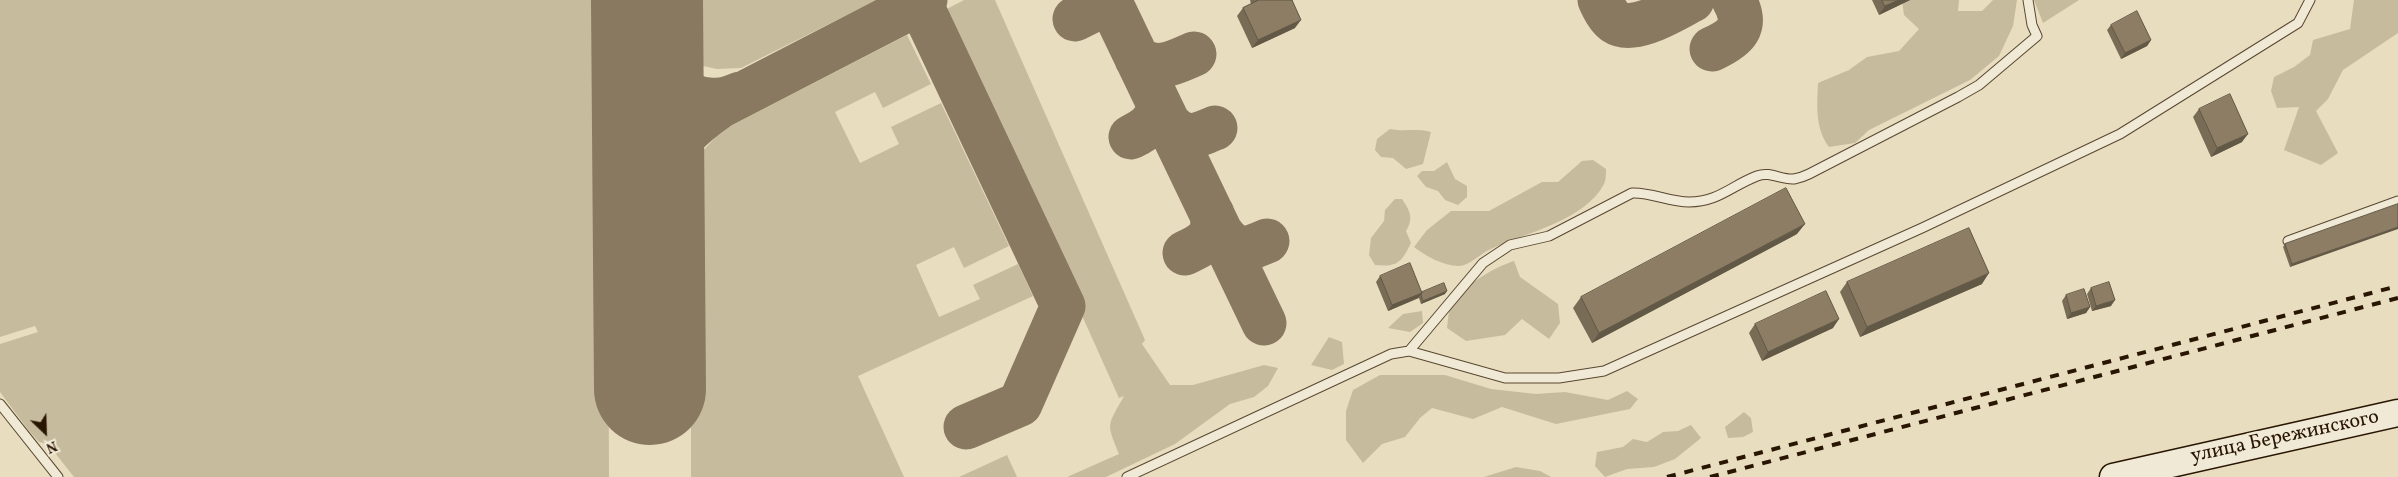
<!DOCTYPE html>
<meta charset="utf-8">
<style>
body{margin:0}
#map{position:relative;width:2398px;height:477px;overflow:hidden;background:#e8ddbe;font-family:Vollkorn,serif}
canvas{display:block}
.north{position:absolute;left:20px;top:407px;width:50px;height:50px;-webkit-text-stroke:4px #f0e9d5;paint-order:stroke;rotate:156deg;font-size:14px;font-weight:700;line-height:20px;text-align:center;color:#281502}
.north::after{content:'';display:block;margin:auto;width:18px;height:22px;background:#281502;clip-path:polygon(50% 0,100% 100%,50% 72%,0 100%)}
</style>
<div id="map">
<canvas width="2398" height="477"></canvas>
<div class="north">N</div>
</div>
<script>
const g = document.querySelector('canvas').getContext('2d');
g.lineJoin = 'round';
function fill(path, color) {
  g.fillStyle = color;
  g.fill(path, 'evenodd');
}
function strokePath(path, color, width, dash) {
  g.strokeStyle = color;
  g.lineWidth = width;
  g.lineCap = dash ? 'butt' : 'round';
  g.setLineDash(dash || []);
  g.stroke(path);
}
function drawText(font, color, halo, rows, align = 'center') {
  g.font = font + ' Vollkorn,serif';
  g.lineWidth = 5;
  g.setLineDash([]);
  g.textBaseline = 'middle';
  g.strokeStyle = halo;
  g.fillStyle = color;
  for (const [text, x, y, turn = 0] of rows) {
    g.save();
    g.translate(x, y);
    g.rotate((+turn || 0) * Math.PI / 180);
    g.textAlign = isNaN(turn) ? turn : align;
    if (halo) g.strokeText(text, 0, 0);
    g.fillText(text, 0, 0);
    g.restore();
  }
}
fill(new Path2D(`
 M0,0h607l2,477h-535l-26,-33 -9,-2 -10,-11 -29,-39v-48l38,-12 -3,-6 -35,11z
 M690,0h187l-136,68 -24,1 -14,-3 -11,-14 -2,-6z
 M964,0h31l150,340 -3,4 28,41h23l71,-20 14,3 -10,18 -14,11 -24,7 -55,40 -69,33h-39l52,-23c-13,-32 -12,-27 5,-58l-5,2 -174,-388z
 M1902,0h57l-1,11h24l11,-11h24l-4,26 -14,30 -29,24 -101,50 -14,13 -26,4c-14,-19 -12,-41 -11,-64l31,-13 18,-13 32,-6 20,-22 -15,-14z
 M2034,0h45l-36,23z
 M2354,0h44v33l-55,37 -15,29 -12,12 22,42 -17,12 -37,-15 15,-43 -22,1 -6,-17 3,-14 20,-10 16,-12 3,-15 37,-11z
 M907,35l24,49 -48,24 -8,-16 -40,20 25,51 39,-19 -8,-17 50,-24 68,143 -45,22 -10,-21 -38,18 23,52 41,-18 -7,-14 45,-21 15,32 -175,80 46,101h-213v-302l11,-23 19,-21z
 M1390,129c14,3 27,-1 41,3l-8,32 -17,5 -13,-11 -12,-1 -6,-7 2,-11z
 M1593,160l13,9c0,5 0,11 -2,15 -19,37 -80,49 -115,66 -9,4 -20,16 -30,16 -16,0 -33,-10 -45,-19l13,-17 24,-19h38l53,-29h16l24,-21z
 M1447,162l8,17 12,7v11l-9,8 -13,-5 -7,-9 -12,-4 -9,-11 5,-5h12z
 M1395,199h7c8,12 12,19 4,32l5,12c-10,20 -13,24 -36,22l-6,-10 2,-17 13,-17 1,-11z
 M1514,261l6,16 38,27 2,19 -11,16 -27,-20 -17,16 -39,6 -19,-13c1,-6 1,-14 3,-19 7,-21 45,-42 64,-48z
 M1422,311l1,12 -13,9 -22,-4 15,-14z
 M1329,337l13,5 2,22 -12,6 -21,-5z
 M1380,375h65l46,14 45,5 29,-2 43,8 19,-9 11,8 -8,10 -74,15 -54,-17 -29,12 -41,-11 -12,10 -15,19 -23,7 -19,19 -17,-23v-29l7,-21z
 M1744,412l7,6 2,14 -10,5 -15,1 -3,-11z
 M1691,425l10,13 -26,21 -21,8 -27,2 -22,8 -10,-11 2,-14 26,-5 10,-8 14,3 16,-10 15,-1z
 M1007,455l10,22h-58z
 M1516,467l24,4 11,6h-67z`), '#c7bb9e');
strokePath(new Path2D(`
 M1109,0l155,323
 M1600,0c4,8 8,17 15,22 19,13 59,-13 77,-22
 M920,3l143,303 -43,98 -54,23
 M1075,19l14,-7 11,-12
 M647,39c11,30 34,65 71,61 8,0 16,-4 23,-6
 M1712,49c24,-11 37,-22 22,-49
 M1137,59c21,13 36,4 57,-5
 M1169,124c16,17 27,12 46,4
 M1131,137c16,-8 28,-16 27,-35
 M648,180c21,-31 42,-54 72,-74l205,-106
 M1221,233c16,21 25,17 46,8
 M1185,253c19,-9 31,-15 27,-39`), '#887960', 45);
strokePath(new Path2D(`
 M647,0l3,389`), '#887960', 112);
const lane = new Path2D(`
 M2288,241l110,-40
 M1409,351l96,27h54l45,-7 318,-143 198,-94 178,-111 12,-23
 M0,404l58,73
 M1127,477l264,-123 18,-3 74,-88 27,-18 39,-9 83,-43c19,-1 37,9 57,9 29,0 42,-16 68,-26 13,-5 24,4 37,3 5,-1 11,-3 15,-5l149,-77 21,-12 58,-49 -5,-11 -4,-25`);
const secondary = new Path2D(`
 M2113,477l285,-64`);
strokePath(lane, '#584731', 11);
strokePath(secondary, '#281502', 29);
strokePath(lane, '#f0e9d5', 9);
strokePath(secondary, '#f0e9d5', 26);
strokePath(new Path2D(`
 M1667,477l731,-191
 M1710,477l688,-179`), '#281502', 4, [9, 9]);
fill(new Path2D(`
 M1250,0h43l-1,1 3,27 -43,20 -15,-32 6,-8 8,-4z
 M1872,0h38l-31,15z
 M2111,25l40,15 -4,6 -26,13 -14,-29z
 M2199,109l43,33 -31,15 -18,-40z
 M2398,204l-108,63 -7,-20 2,-3z
 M1797,234l-205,109 -19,-35 8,-11z
 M1380,276l42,16 23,2 -24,10 -2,-6 -31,13 -12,-29z
 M1847,282l135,2 -122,53 -20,-45z
 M2091,288l20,18 -19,5 -5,-17z
 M2066,295l24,12 -4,6 -19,6 -5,-18z
 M1755,324l78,4 -71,33 -13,-28z`), '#786c56');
fill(new Path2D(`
 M1899,0h11l-31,15 6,-9z
 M1301,20l-6,8 -43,20 6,-8z
 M2151,40l-4,6 -26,13 4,-6z
 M2248,134l-6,8 -31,15 6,-9z
 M1805,224l-8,10 -205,109 7,-10z
 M2398,227v2l-108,38 2,-3z
 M1989,273l-7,11 -122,53 7,-10z
 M1447,291l-2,3 -24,10 2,-3z
 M1422,293l-4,5 -30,13 4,-6z
 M2115,300l-4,6 -19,5 4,-5z
 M2090,307l-4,6 -19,6 4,-6z
 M1839,319l-6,9 -71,33 6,-9z`), '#625846');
const building = new Path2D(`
 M1259,0h33l9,20 -43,20 -15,-32z
 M1882,0h17l-14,6z
 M2137,11l14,29 -26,13 -14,-28z
 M2230,94l18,40 -31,14 -18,-39z
 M1786,188l19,36 -206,109 -18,-36z
 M2398,204v23l-106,37 -7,-20z
 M1969,228l20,45 -122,54 -20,-45z
 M1410,263l12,30 -30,12 -12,-29z
 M2109,282l6,18 -19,6 -5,-18z
 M1444,283l3,8 -24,10 -2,-6 1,-3z
 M2084,289l6,18 -19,6 -5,-18z
 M1826,291l13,28 -71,33 -13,-28z`);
fill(building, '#8c7d64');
strokePath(building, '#625846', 1);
drawText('20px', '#281502', '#f0e9d5', [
 ["улица Бережинского",2285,438,-12]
]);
</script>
